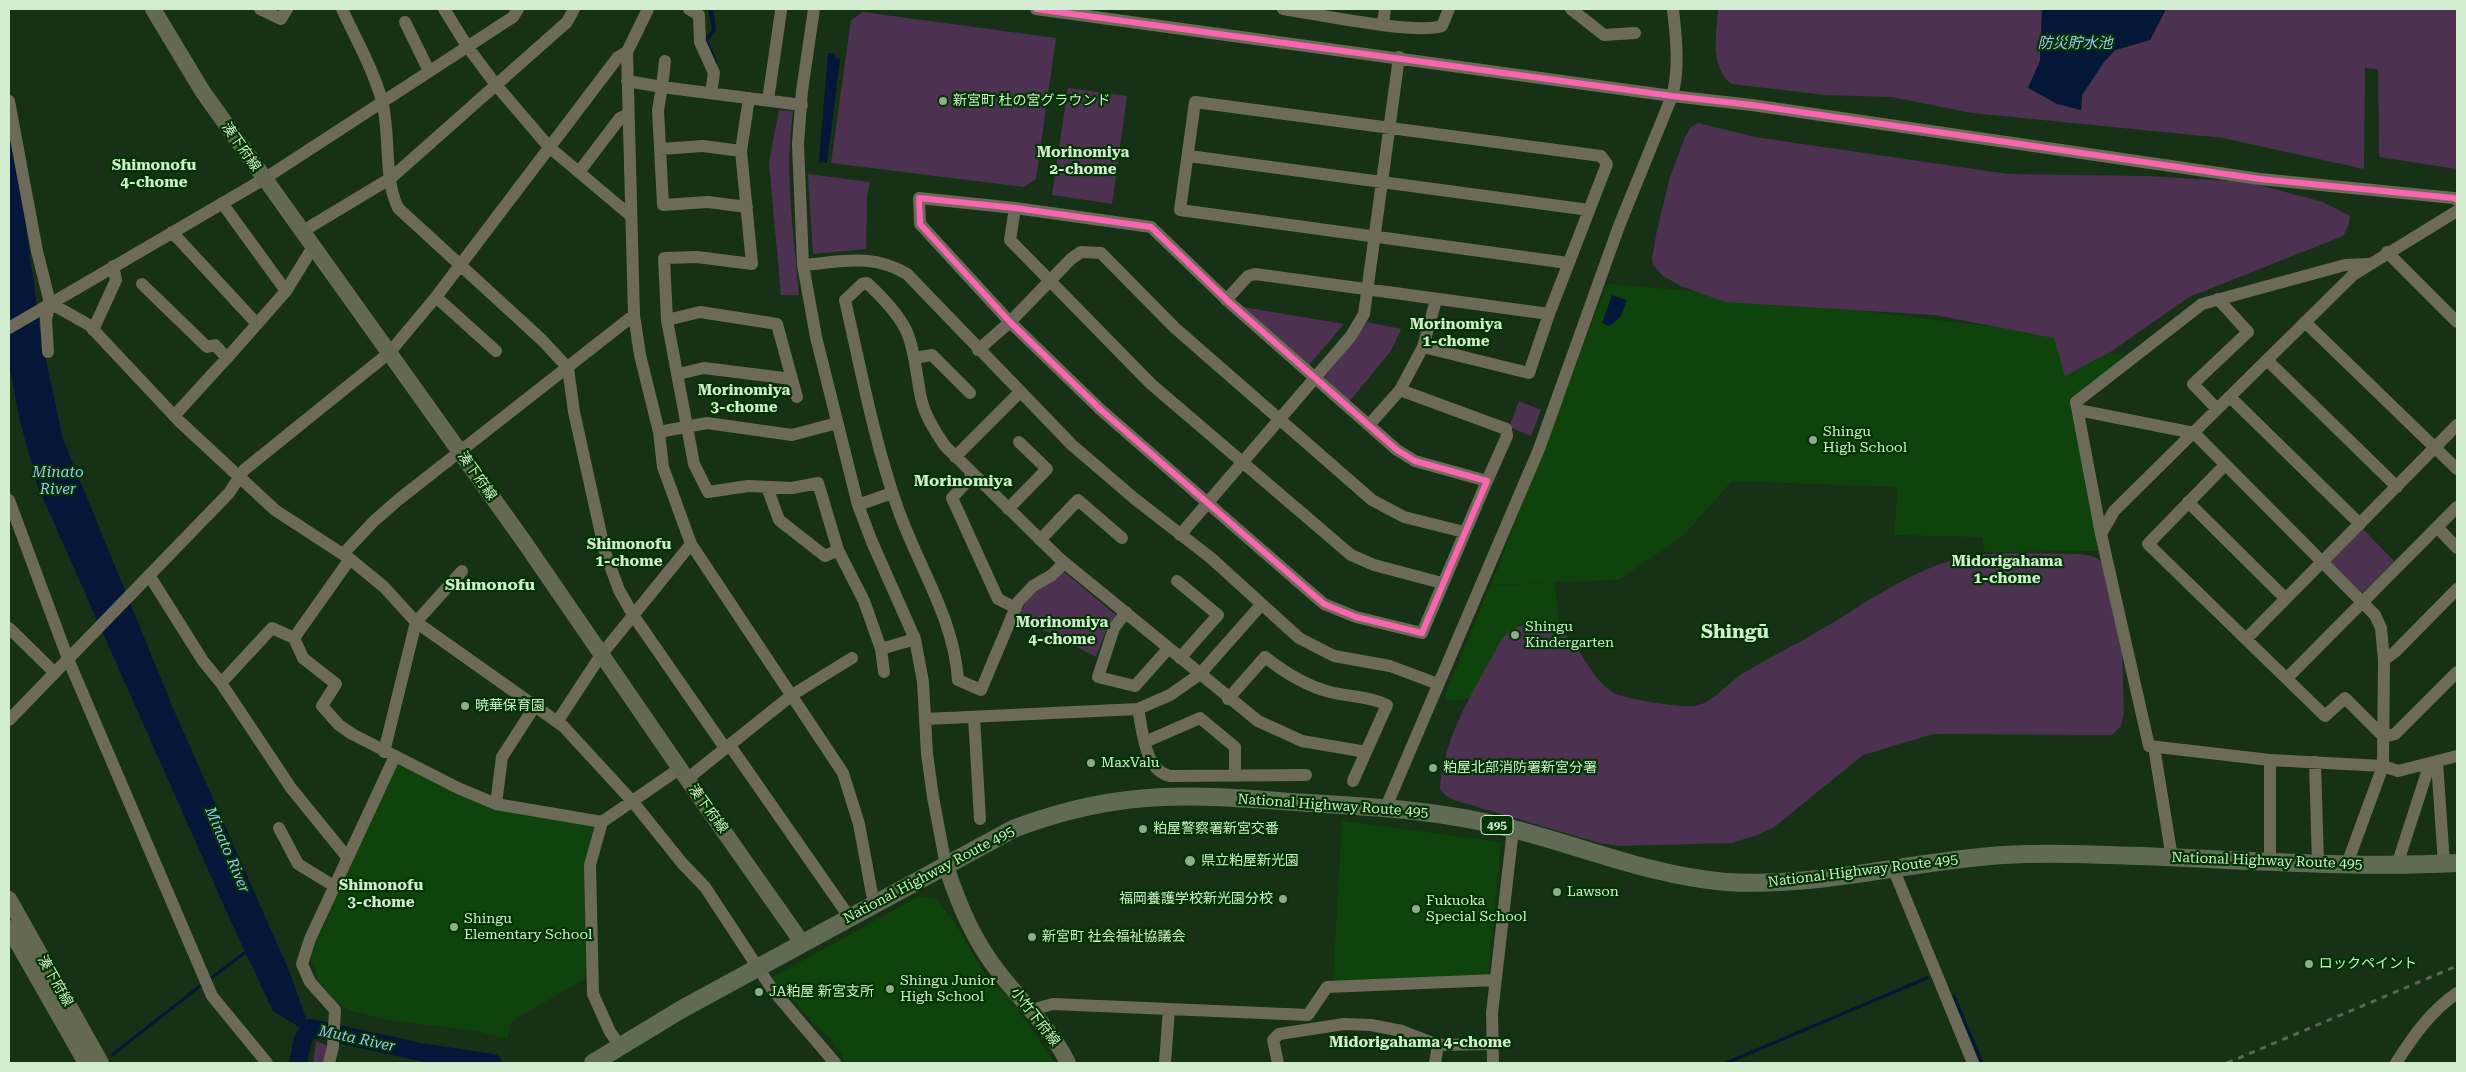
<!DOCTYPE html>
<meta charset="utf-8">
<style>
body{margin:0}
#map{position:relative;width:2466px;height:1072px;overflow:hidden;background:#163115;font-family:"Roboto Serif",serif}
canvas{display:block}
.frame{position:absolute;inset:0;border:10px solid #d1ecce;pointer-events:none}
</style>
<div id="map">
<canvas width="2466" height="1072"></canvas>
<div class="frame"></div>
</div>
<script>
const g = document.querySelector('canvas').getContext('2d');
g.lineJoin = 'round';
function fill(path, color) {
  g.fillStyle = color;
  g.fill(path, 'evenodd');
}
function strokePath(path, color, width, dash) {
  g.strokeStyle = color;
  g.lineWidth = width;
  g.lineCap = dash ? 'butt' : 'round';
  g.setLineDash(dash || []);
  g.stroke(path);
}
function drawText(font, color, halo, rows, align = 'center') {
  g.font = font + ' "Roboto Serif","Noto Sans JP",serif';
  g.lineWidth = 4.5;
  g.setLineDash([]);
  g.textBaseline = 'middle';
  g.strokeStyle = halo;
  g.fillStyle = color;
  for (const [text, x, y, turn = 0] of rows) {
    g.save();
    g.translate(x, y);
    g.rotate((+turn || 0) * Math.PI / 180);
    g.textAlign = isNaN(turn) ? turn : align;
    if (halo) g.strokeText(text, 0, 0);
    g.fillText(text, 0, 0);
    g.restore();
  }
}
fill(new Path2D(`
 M1607,284l120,10 307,38 98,27 -59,40 25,152 -113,1 -3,-15 -88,-2 4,-48 -166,-6 -49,55 -64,44 -65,2 14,103 -117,16 -4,-2 -2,-4 45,-109 59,-3 -58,2z
 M396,764l100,45 98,16 -9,37 1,116 -75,44 -4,17 -30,-8 -90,-11 -38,-10 -15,-10 -15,-19 -9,-25z
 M1342,821l159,21 -13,135 -155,5z
 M919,896l17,3 21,27 27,47 26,26 45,64h-208l-15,-22 -61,-63z`), '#0e440b');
fill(new Path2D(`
 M1718,9h324l-2,52 -12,27 53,22 1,-15 22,-33 11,-12 35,-10 16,-31h291v160l-78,-12 -1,-88 -13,-1 -1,101 -141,-31 -251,-25 -80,-16 -67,-2 -94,-11c-22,-19 -14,-49 -13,-75z
 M863,12l193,26 -20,141 -12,8 -193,-24 20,-143z
 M1068,88l59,8 -15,108 -60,-9z
 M779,110l14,1c-9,62 1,123 6,184h-18l-12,-132z
 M1698,123l57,14 253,37 139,2 101,6 75,20 27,14 -1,9 -6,11 -154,61 -77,54 -47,25 -11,-38 -119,-23 -210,-13 -44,-16 -18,-10 -10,-11 -1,-7 5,-28 13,-53 15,-40 6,-10z
 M808,174l62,8 -3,15 -1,52 -53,5z
 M1243,307l101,17 -35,41z
 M1367,322l34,7 -10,22 -42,51 -26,-22z
 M1519,401l22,9 -10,26 -22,-9z
 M2362,528l32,33 -32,32 -33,-32z
 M2079,554c9,1 19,2 24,10 22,32 19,109 21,148l-3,14 -9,9 -179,-1 -70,21 -90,73 -19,8 -22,7 -113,3 -20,-3 -145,-43 -8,-4 -6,-7c3,-53 36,-101 60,-147 9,-13 16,-16 31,-17 51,-3 48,47 83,68 9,6 69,15 81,13 17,-3 30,-20 44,-30 9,-6 19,-11 29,-17 22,-12 44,-24 66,-37 40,-25 91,-60 139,-66 35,-5 71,-2 106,-2z
 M1063,571l53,44 -9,13 -11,29 -77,-40c7,-22 26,-33 44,-46z
 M316,1041l14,6 -4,16h-13z`), '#4c3250');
fill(new Path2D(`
 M708,9h5l3,21 -8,11 10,22 -3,2 -11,-26 8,-9z
 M2042,9h124l-16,31 -35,10 -11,12 -22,33 -1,15 -24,-6 -29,-16 12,-27z
 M828,53h7v5l5,1 -13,104 -8,-1z
 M9,123l8,38 24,176 22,102 110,269 117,265 22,62 -39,-24 -40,-85 -195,-439 -18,-66 -11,-56z
 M1612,295l15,5 -6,16 -11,10 -8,-3z`), '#051739');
strokePath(new Path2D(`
 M210,979l37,-28
 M1954,996l28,67
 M112,1055l92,-72
 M1726,1063l201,-85`), '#051739', 3);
strokePath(new Path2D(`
 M311,1028l114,25 68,10
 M298,1063l5,-24 8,-11`), '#051739', 18);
strokePath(new Path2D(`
 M260,9l21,10 6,-10
 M342,9c14,30 31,60 40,92 9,35 1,75 16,107l144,132 26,28 6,44 31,140 14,38 14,25 90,130 10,5 117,168
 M444,9l23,37 29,39 53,62 82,69
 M648,9l-21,43 7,263 6,40 19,77 4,35 28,77 152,229 16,51 13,70 4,9
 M689,9l10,6 1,27 14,31 -3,20
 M814,9l-12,82 -4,53 5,121 13,72 42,168 14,37 43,97 8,43 4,72 6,43 13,69
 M1036,9l636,87 80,9 508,74 194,19 3,2
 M1283,9c34,5 132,26 159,17l7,-17
 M1571,9l33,26 31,-2
 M405,22l24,49
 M1383,24l2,-15
 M627,81l35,6 3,-26
 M749,98l-8,53 11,113 -55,-7 -33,1 3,62 27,144 14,28 40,-6 44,2 26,-5 20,67 26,51 17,48 34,-10
 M768,100l13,-89
 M9,101l28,150 13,52 -4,16 2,33
 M660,149l43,-3 38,5
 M1189,156l400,54
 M579,172l41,-54 8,-4
 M919,198l96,10 136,19 79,76 167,147 18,11 72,20 -65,152 -66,-16 -32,-13 -29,-25 -194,-169 -91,-88 -90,-98z
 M222,203l64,88 -29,33
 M747,207l-39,-5 -45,3 -5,-95 4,-23 140,18
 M1015,208l-5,32 141,144 200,171 23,10 68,18
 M2457,211l-104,64 -239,236 -13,23 48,212 121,14 113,6 15,5 59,-15
 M303,231l88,-53 176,-156 7,-13
 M2387,252l70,70
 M803,265c38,-3 69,-12 104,9l165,171 63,54 76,59 88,80 35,18 56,10 48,18
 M142,284l65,63 8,-2 12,13 30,-34 -85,-92
 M286,291l27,-44
 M436,297l60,54
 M1226,300l22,-24 7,-2 294,40
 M50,303l39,22 90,96 96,89 75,49 34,28 32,35 147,104 70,76 49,61 23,24 67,102 63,74
 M667,320l33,-8 77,12 15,55 -88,-11 -26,6
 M2305,322l152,147
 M9,328l255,-149 249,-162 5,-8
 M93,330l23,-50 -3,-14
 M1423,347l106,26 20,-59 58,-150 -6,-8 -406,-54 -15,108 388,53
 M978,350l32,-28 61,-63 10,-7 20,1 74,75 197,172 32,17 60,15
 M914,358l18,-3 38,38
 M2267,360l130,127
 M792,379l5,18
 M1400,390l106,39 1,7 -20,45
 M2230,397l130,127
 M2217,409l-24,-25 55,-52 -30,-33
 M2078,410l116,23 181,182 6,13 3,32 -1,106 -36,98
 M174,416l53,-58
 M1369,425l31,-35 23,-43 13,-47
 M659,432l48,-9 85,12 45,-12
 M955,457l65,-65
 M2225,465l-77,79 177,172 20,-18 39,39
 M973,475l-21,23 46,101 18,9
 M767,487l12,33 46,36 13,-6
 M9,500l59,159 144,337 55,67
 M2188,502l97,96
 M858,505l34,-12
 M1008,509l39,-40 -28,-27
 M2437,527l20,21
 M2101,534l-25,-132 126,-98 143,-39 24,-1
 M1180,535l171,-199 13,-22 35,-257
 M1040,540l38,-40 44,38
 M343,554l31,-33 24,-21 236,-185
 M350,559l-56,79 9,20 33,26 -14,22 17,19 13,9 106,54 38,16 106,18
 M1064,563l-12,12 -19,11 -15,16 -37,88 -23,-10c-4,-62 -40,-114 -60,-171 -24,-68 -37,-139 -53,-209l17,-16 5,-1c14,13 30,29 39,47 10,22 10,48 16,72 4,16 14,31 23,44l115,113 198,162 44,20 64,11
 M149,575l54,86 18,22 70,105 56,69
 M1177,581l41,34 -38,43
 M1126,612l-12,16 -16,49 37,9 33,-37
 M9,628l46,45
 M2247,638l210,-213
 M881,649l3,23
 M2384,660l11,-8 62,-63
 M2287,678l170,-171
 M221,683l51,-55 22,10
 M1228,699l37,-42c19,15 41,29 65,35 19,5 39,4 57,13l-34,76
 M1138,709c5,22 6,61 32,67l136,-1
 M974,717l6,102
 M926,719l212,-10 32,-14 30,-21 61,-69
 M9,720l220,-227 15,-23 145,-117 47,-56 182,-240 9,-5
 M557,722l44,-67 90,-111
 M2384,737l11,-3 62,-62
 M1145,742l55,-24 35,29v27
 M2154,747l18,111
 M384,752l32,-130 46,-51
 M2315,762l3,101
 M2437,762l7,102
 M687,779l105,-84 60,-37
 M496,804l6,-47 33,-51
 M1386,807l153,-358 80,-223 53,-130c8,-28 4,-59 1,-87
 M279,828l19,36 36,22
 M2270,861v-101
 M2397,865l33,-102
 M1893,868l80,195
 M1031,1010l22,-6 255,11 19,-28 169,-7
 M620,1046l-10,-14 -17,-38 -3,-129 12,-43 77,-53
 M329,1063l4,-16 2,-37 -25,-28 -8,-18 8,-25 85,-183
 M1165,1063l4,-54
 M1278,1063l-5,-23 6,-6 65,-10 27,1 31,6 36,14 53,-1
 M1435,1063l3,-18
 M1493,1063l-1,-50 21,-184
 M2396,1063c18,-28 34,-51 61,-70`), '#6d6a59', 12);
strokePath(new Path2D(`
 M153,9l50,83 322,451 162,236 116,165
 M946,866c13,39 28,76 55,109 23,29 51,55 67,88
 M9,899l92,164
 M9,928l77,135`), '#666951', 16);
strokePath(new Path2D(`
 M593,1063l89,-54 331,-180c47,-18 99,-30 150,-32 49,-2 98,3 146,6 69,4 137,8 204,26 71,18 139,47 213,53 93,6 184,-21 277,-27 53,-3 107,0 161,2 98,4 196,11 293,6`), '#616a55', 18);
strokePath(new Path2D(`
 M2227,1063l230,-97`), '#5d6552', 3, [6, 6]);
strokePath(new Path2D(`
 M1036,9l636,87 80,9 508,74 194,19 3,2
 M919,198l96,10 136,19 79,76 167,147 18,11 72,20 -65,152 -66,-16 -32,-13 -29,-25 -194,-169 -91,-88 -90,-98z`), '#f766af', 6);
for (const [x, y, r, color] of [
 [943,101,5,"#90ab8d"],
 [1813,440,5,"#90ab8d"],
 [1515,635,5,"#90ab8d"],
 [465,706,5,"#90ab8d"],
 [1091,763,5,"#90ab8d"],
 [1433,768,5,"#90ab8d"],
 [1143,829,5,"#90ab8d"],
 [1190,861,6,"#90ab8d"],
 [1557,892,5,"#90ab8d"],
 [1283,899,5,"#90ab8d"],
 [1416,909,5,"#90ab8d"],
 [454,927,5,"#90ab8d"],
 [1032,937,5,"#90ab8d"],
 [2309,964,5,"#90ab8d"],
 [890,989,5,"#90ab8d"],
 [759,992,5,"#90ab8d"]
]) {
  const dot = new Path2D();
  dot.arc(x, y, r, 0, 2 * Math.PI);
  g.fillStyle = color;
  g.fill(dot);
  strokePath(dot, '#003400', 2);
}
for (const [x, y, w] of [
 [1497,825,32]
]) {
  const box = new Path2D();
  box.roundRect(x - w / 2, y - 9.5, w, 19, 4);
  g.fillStyle = '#003400';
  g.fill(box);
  strokePath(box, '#d1ecce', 1);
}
drawText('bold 12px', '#d1ecce', null, [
 ["495",1497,825]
]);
drawText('14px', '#d1ecce', '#003400', [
 ["新宮町 杜の宮グラウンド",953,101],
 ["Shingu",1823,432],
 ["High School",1823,448],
 ["Shingu",1525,627],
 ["Kindergarten",1525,643],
 ["暁華保育園",475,706],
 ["MaxValu",1101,763],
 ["粕屋北部消防署新宮分署",1443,768],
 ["粕屋警察署新宮交番",1153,829],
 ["県立粕屋新光園",1201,861],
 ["Lawson",1567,892],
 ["福岡養護学校新光園分校",1273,899,"right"],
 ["Fukuoka",1426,901],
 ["Special School",1426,917],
 ["Shingu",464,919],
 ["Elementary School",464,935],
 ["新宮町 社会福祉協議会",1042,937],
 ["ロックペイント",2319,964],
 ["Shingu Junior",900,981],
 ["High School",900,997],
 ["JA粕屋 新宮支所",769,992]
], 'left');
drawText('14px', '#d1ecce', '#003400', [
 ["湊下府線",241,147,55],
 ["湊下府線",477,476,55],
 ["National Highway Route 495",1333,806,4],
 ["湊下府線",708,809,54],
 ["National Highway Route 495",2267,861,2],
 ["National Highway Route 495",1863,871,-7],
 ["National Highway Route 495",929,875,-28],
 ["湊下府線",55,981,60],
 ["小竹下府線",1035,1017,52]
]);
drawText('italic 15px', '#a1c1fb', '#003400', [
 ["防災貯水池",2075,44],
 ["Minato",58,473],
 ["River",58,490],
 ["Minato River",227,850,67],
 ["Muta River",357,1039,12]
]);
drawText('bold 15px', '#d1ecce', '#003400', [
 ["Morinomiya",1083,153],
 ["2-chome",1083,170],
 ["Shimonofu",154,166],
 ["4-chome",154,183],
 ["Morinomiya",1456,325],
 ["1-chome",1456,342],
 ["Morinomiya",744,391],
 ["3-chome",744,408],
 ["Shimonofu",629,545],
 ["1-chome",629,562],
 ["Midorigahama",2007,562],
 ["1-chome",2007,579],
 ["Morinomiya",1062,623],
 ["4-chome",1062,640],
 ["Shimonofu",381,886],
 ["3-chome",381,903],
 ["Midorigahama 4-chome",1420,1043]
]);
drawText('bold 16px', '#d1ecce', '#003400', [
 ["Morinomiya",963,481],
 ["Shimonofu",490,585]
]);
drawText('bold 19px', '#d1ecce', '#003400', [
 ["Shingū",1735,632]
]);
</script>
